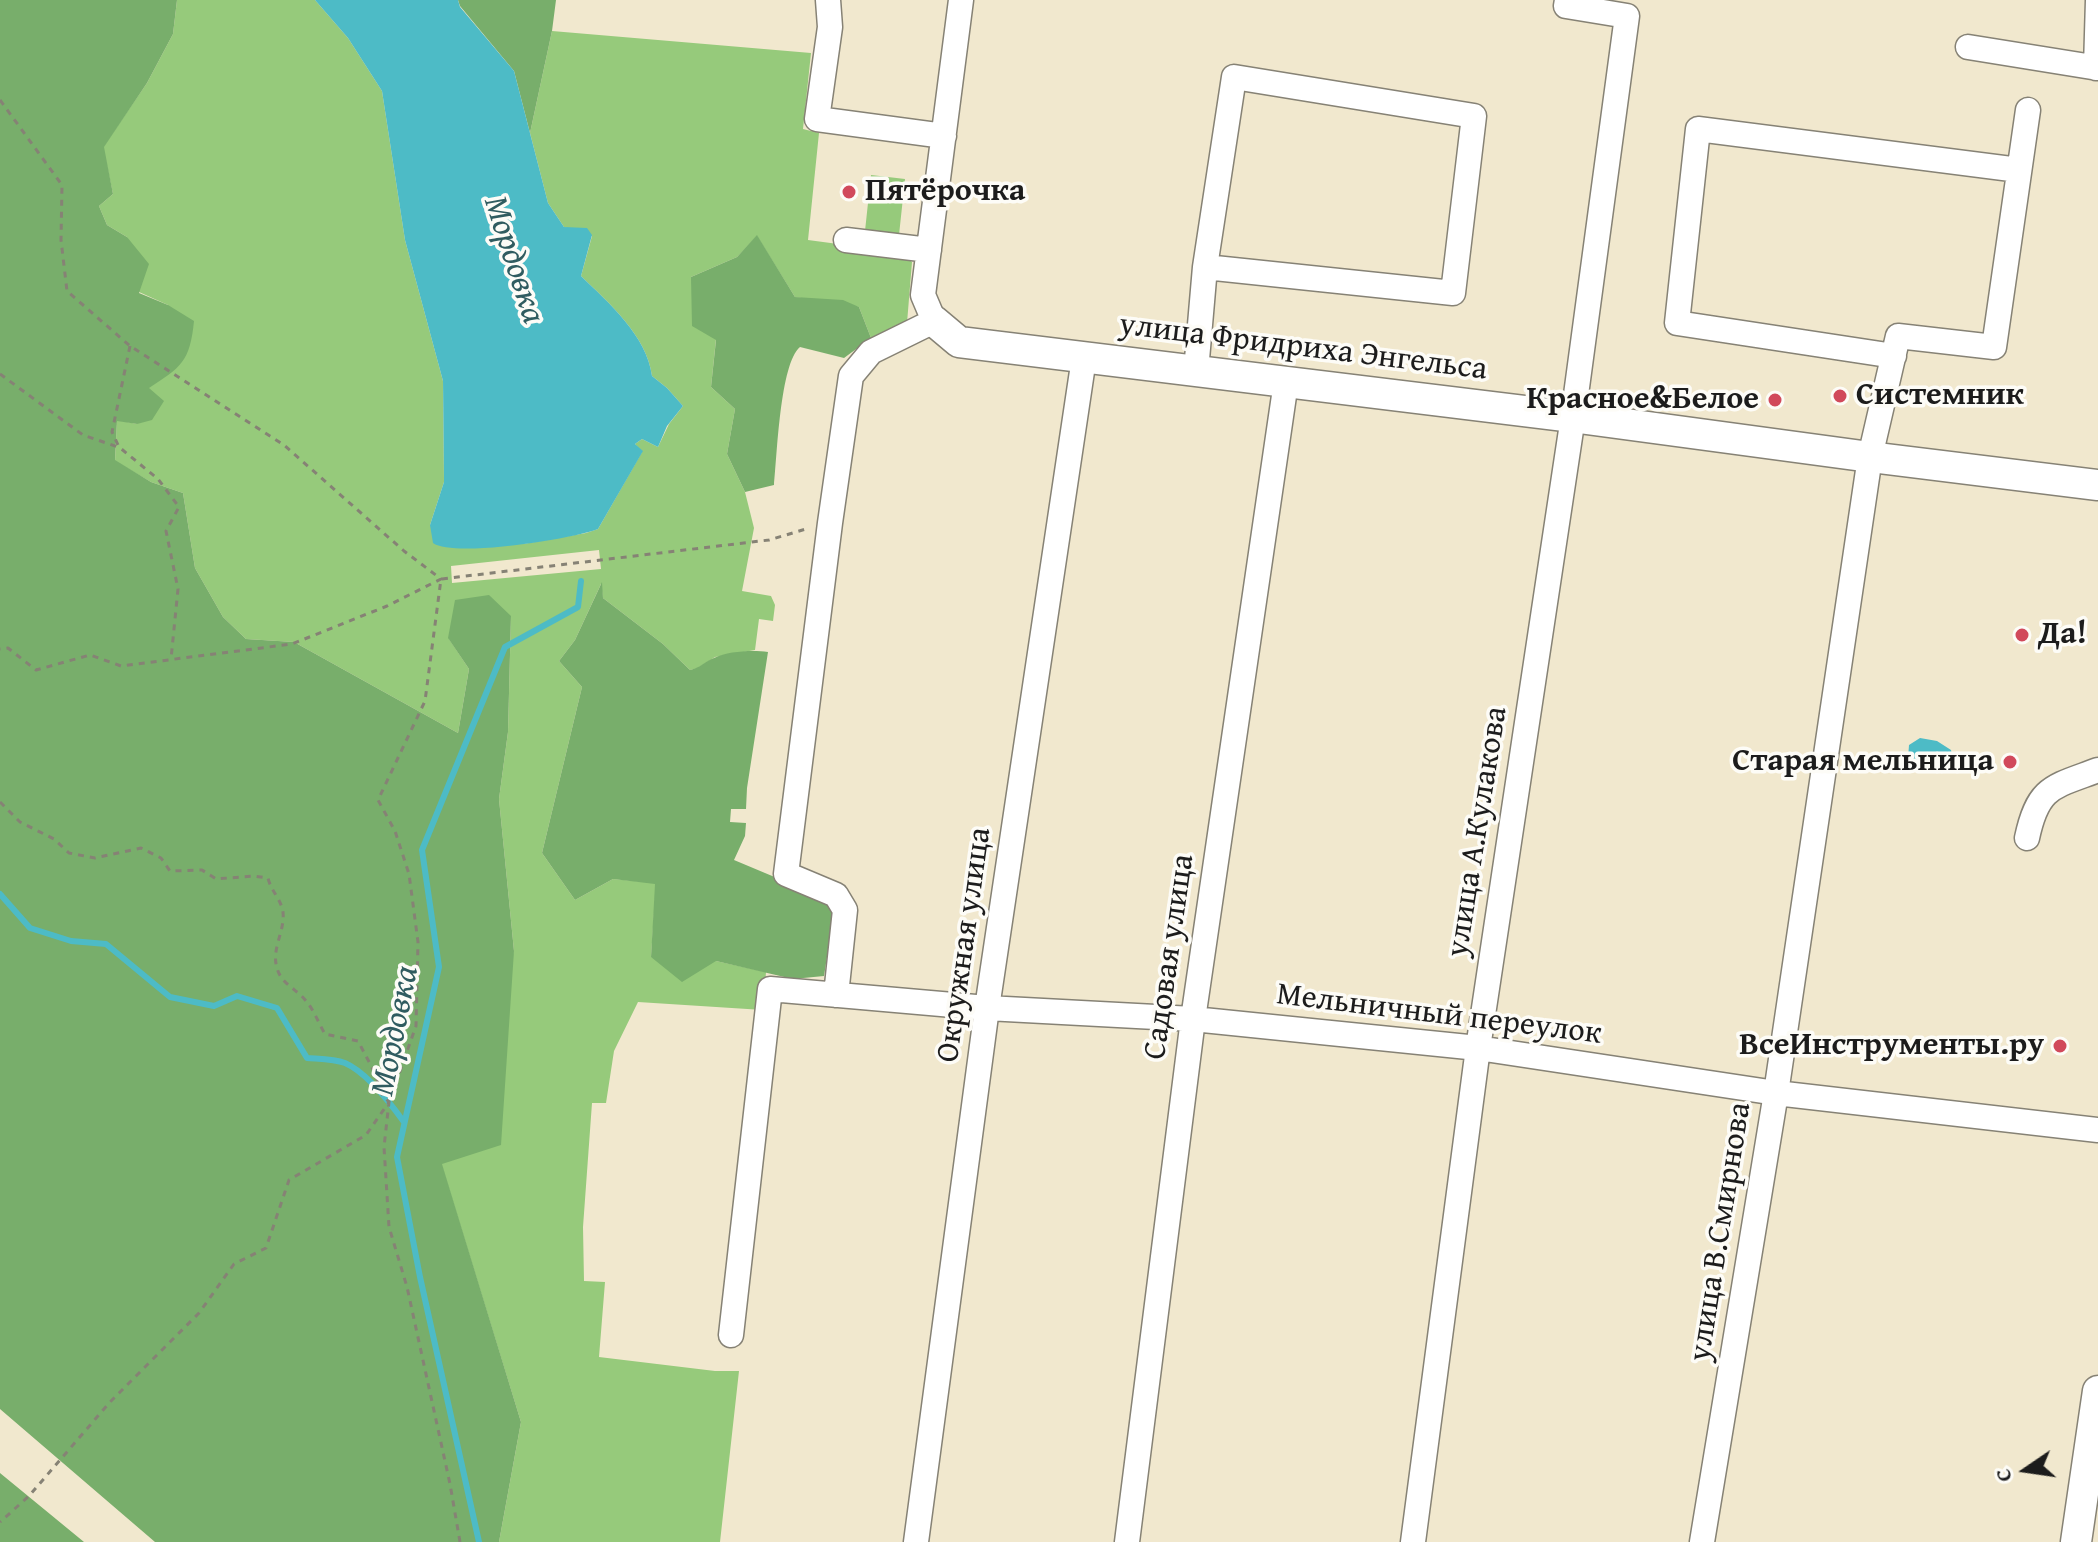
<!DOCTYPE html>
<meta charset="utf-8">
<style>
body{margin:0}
#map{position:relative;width:2098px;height:1542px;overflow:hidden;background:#f1e8ce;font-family:"Gentium Book Plus",serif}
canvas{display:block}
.north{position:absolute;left:1986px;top:1430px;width:80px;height:80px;-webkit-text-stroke:6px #fdfcf7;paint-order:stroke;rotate:257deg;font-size:22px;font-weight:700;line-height:32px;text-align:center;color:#1c1c1c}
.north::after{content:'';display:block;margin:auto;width:28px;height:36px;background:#1c1c1c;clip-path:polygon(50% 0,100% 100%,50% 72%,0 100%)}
</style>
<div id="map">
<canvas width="2098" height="1542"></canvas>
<div class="north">С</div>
</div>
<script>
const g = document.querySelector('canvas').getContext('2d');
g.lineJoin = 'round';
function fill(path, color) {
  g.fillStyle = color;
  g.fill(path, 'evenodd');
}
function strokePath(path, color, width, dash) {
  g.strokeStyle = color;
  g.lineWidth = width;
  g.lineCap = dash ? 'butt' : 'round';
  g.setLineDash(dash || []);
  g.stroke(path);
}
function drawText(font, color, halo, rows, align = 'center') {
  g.font = font + ' "Gentium Book Plus",serif';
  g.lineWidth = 7;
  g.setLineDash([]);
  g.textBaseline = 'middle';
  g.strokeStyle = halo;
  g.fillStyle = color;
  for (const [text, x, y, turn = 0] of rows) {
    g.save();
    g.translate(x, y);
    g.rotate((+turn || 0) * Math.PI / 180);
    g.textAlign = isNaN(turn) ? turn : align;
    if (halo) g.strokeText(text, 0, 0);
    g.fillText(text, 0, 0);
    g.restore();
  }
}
fill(new Path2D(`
 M177,0h138l33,38 34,53 23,149 38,141 1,101 -14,43 93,19 63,-11 12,-4 44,-77 -7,-8 7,-5 16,8 11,-23 14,-18 -16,-18 -15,-12c-5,-40 -43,-73 -71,-100l11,-40 -28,-9 -16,-24 -18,-70 22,-102 259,22 -8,76 16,4 -11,107 90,12 14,10 -5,61 -36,15 -12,-31 -64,-10 -38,-61 -20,21 -46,20 25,62 -5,48 24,22 -8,45 18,38 9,36 -12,63 29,5 4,9 -2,16 -14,-2 -4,31 -40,7 -17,11 -8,2 -27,-26 -60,-46 -2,-14 -26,56 -16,21 23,26 -40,166 33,47 38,-21 43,4 -5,74 65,4 50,11 -3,38 -125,-8 -24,49 -8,52h-14l-9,124 1,54 21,1 -6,75 116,14h24l-19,171h-221l22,-120 -80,-259 73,-212 -15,-152 9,-67 3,-116 -62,23 20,30 -11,64 -164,-91 -48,-3 -23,-22 -28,-49 -12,-75 -32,-11 -36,-21 2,-41 20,4 11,-36 20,-83 -29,-13 -12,-55 -20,-12 -8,-19 14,-12 -10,-47 44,-64 26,-49zM599,550l2,19 -149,14 -1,-17z
 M871,175l34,4 -6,56 -34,-4z`), '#96ca7b');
fill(new Path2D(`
 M0,0h177l-4,34 -26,49 -43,64 9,47 -14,12 8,19 20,12 22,27 -10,29 29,12 26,16c-4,41 -13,46 -45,67l15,13 -12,19 -15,4 -20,-3 -2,39 36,22 32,11 12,75 28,49 23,22 48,3 164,91 11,-64 -21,-31 7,-38 34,-5 22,21 -3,116 -9,67 15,152 -13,194 -59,19 79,258 -22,120h-344l-155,-133z
 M458,0h98l-4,31 -22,102 -16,-62 -54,-65z
 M757,235l38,62 48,3 16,7 12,31 -27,20 -44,-11c-20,16 -23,110 -26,138l-29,7 -18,-38 8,-45 -24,-22 5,-47 -24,-14 -1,-49 46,-20z
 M602,582l1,16 60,46 27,26c10,-2 14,-8 24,-12 15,-7 38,-8 54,-6l-21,136 -1,21h-15l-1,13 16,1 -1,13 -11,24 93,39 7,14 -10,63 -31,3 -77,-18 -34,21 -31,-25 4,-73 -42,-5 -38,21 -33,-47 40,-166 -23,-26 16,-21z
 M0,1473l84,69h-84z`), '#78ae6b');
fill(new Path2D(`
 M315,0h143l2,7 54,64 34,132 16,24 23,1 5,7 -11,41c28,27 66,60 71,100l15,12 16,18 -16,20 -9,21 -16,-8 -7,5 8,7 -45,78c-26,10 -144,29 -165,14l-3,-18 14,-43 -1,-101 -38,-141 -23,-149 -34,-53z
 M1920,738l17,3 14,9 2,9c-20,29 -23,-1 -45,0l1,-14z`), '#4dbbc6');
strokePath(new Path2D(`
 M0,894l30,34 41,13 35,3 64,53 44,9 23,-10 40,12 30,50c12,1 27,1 38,5 21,9 46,41 59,59
 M479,1542l-59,-265 -23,-120 42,-190 -17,-117 83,-203 73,-40 3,-26`), '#4dbbc6', 6);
const minor = new Path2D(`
 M828,0l2,27 -13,92 127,17
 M1968,47l130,21
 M2096,68l2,-68
 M846,240l83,10
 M1894,356l-217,-33 21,-194 321,41
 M1196,371l9,-104 29,-190 240,39 -21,177 -248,-26
 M2027,838c11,-52 26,-51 71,-68
 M836,995l9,-85 -9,-15 -50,-21 44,-351 21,-147 20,-24 63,-31 -11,-26 38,-295
 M731,1335l39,-346 217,19 206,11 285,29 298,45 322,37
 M916,1542l71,-534 97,-650
 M1127,1542l66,-523 93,-637
 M1413,1542l65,-494 95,-631 54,-401 -61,-10 1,-6
 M1702,1542l74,-449 94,-636 28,-121 96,11 34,-237`);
const major = new Path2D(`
 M934,321l25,21 614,75 297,40 228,28
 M2076,1542l22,-151`);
strokePath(minor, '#868275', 27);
strokePath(major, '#868275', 33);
strokePath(new Path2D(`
 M0,100l62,85 -1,55 6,51 63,55 154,99 120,106 37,28 -54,27 -95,38 -171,22 -31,-11 -54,15 -28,-22 -8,1
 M130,346l-18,86 7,15 39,32 21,28 -13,24 12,58 -7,70
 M0,374l83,61 35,12
 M0,802l20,20 34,17 15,14 26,5 46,-10 20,10 9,13 32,-1 14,9 37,-3 15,2c3,13 13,21 15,34 2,20 -12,37 -6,56 4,16 20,21 29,33 8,9 13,23 19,33l33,7 18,34 5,18 8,9 -23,33 -77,45 -23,68 -32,16 -35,49 -89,89 -81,94 -29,26
 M460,1542l-10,-58 -43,-197 -18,-60 -5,-80 5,-45 27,-76 2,-84 -9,-68 -14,-43 -17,-31 47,-99 16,-122 328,-39 37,-11`), '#868275', 3, [6, 6]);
strokePath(minor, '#fff', 24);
strokePath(major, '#fff', 30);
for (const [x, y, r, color] of [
 [849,192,8,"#d1495b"],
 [1840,396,8,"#d1495b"],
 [1775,400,8,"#d1495b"],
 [2022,635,8,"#d1495b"],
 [2010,762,8,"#d1495b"],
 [2060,1046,8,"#d1495b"]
]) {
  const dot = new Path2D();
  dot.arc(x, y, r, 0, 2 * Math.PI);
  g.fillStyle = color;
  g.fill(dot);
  strokePath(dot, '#fdfcf7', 3);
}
drawText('bold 32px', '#1c1c1c', '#fdfcf7', [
 ["Пятёрочка",865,192],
 ["Системник",1856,396],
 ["Красное&Белое",1759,400,"right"],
 ["Да!",2038,635],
 ["Старая мельница",1994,762,"right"],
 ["ВсеИнструменты.ру",2044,1046,"right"]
], 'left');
drawText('32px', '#1c1c1c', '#fdfcf7', [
 ["улица Фридриха Энгельса",1303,348,7],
 ["улица А.Кулакова",1478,832,-81],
 ["Окружная улица",965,945,-82],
 ["Садовая улица",1170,957,-82],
 ["Мельничный переулок",1439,1015,7],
 ["улица В.Смирнова",1721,1232,-81]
]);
drawText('italic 34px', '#305c60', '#fdfcf7', [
 ["Мордовка",513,260,72],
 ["Мордовка",396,1031,-79]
]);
</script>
